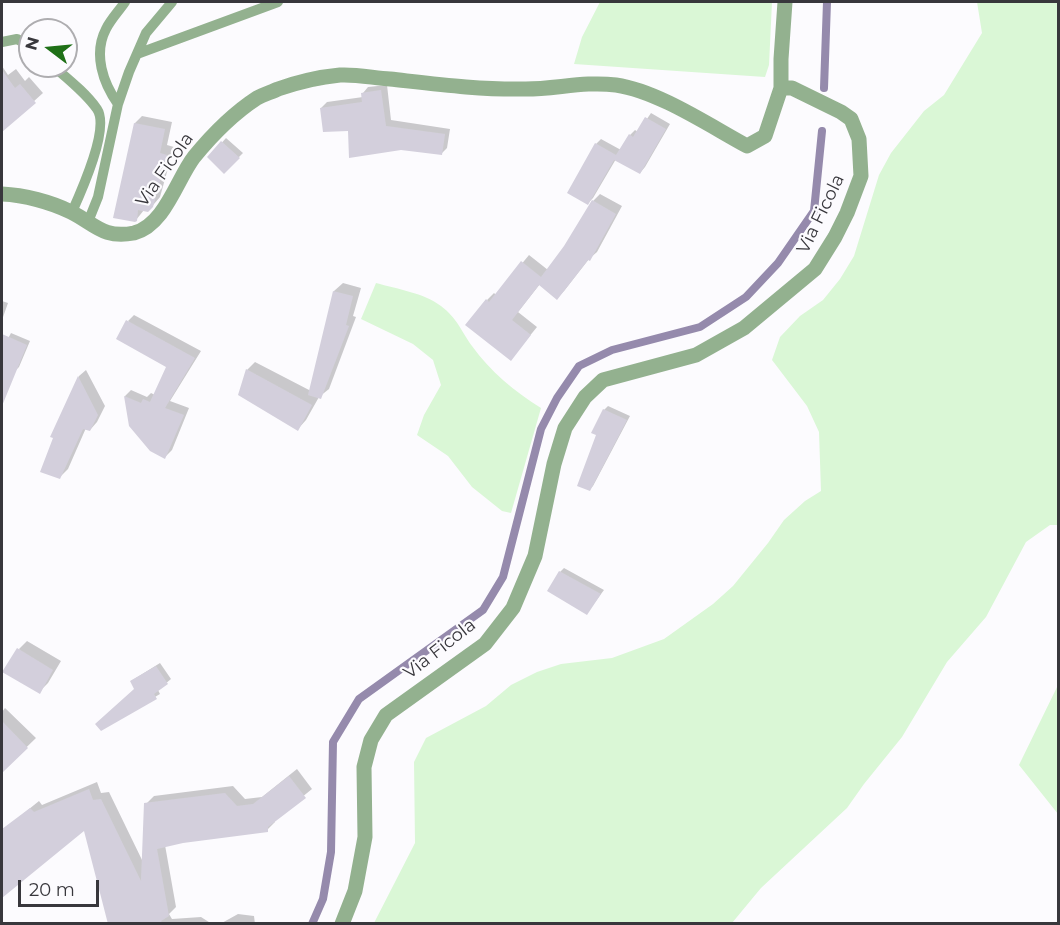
<!DOCTYPE html>
<style>
body{margin:0}
#map{position:relative;width:1060px;height:925px;overflow:hidden;background:#fcfbfe;font-family:Montserrat,sans-serif}
canvas{display:block}
.frame{position:absolute;inset:0;border:3px solid #38373c;pointer-events:none}
.north{position:absolute;left:18px;top:18px;width:60px;height:60px;box-sizing:border-box;background:#fcfbfe;border:2px solid #aeadb0;border-radius:50%;rotate:286deg;font-size:16px;font-weight:700;line-height:24px;text-align:center;color:#38373c}
.north::after{content:'';display:block;margin:auto;width:21px;height:27px;background:#1f7017;clip-path:polygon(50% 0,100% 100%,50% 72%,0 100%)}
.scale{position:absolute;left:18px;top:880px;width:81px;height:27px;box-sizing:border-box;border:3px solid #38373c;border-top:0;padding-left:8px;font-size:18px;line-height:21px;white-space:nowrap;color:#38373c;-webkit-text-stroke:4px #fcfbfe;paint-order:stroke}
</style>
<div id="map">
<canvas width="1060" height="925"></canvas>
<div class="frame"></div>
<div class="north">N</div>
<div class="scale">20 m</div>
</div>
<script>
const g = document.querySelector('canvas').getContext('2d');
g.lineJoin = 'round';
function fill(path, color) {
  g.fillStyle = color;
  g.fill(path, 'evenodd');
}
function strokePath(path, color, width, dash) {
  g.strokeStyle = color;
  g.lineWidth = width;
  g.lineCap = dash ? 'butt' : 'round';
  g.setLineDash(dash || []);
  g.stroke(path);
}
function drawText(font, color, halo, rows, align = 'center') {
  g.font = font + ' Montserrat,sans-serif';
  g.lineWidth = 4.5;
  g.setLineDash([]);
  g.textBaseline = 'middle';
  g.strokeStyle = halo;
  g.fillStyle = color;
  for (const [text, x, y, turn = 0] of rows) {
    g.save();
    g.translate(x, y);
    g.rotate((+turn || 0) * Math.PI / 180);
    g.textAlign = isNaN(turn) ? turn : align;
    if (halo) g.strokeText(text, 0, 0);
    g.fillText(text, 0, 0);
    g.restore();
  }
}
fill(new Path2D(`
 M600,2h172l-3,63 -4,12 -191,-13 8,-27z
 M977,2h81v523h-8l-24,17 -40,75 -39,45 -45,75 -38,47 -17,24 -86,80 -29,35h-358l41,-80 -1,-81 12,-24 60,-32 25,-21 26,-13 24,-8 51,-6 52,-19 49,-35 20,-18 35,-43 16,-23 21,-19 16,-10 -2,-59 -12,-26 -35,-46 8,-23 20,-21 23,-16 17,-21 14,-23 25,-81 12,-22 33,-42 20,-16 38,-62z
 M376,283c21,6 48,10 65,23 17,13 20,25 31,40 18,25 43,46 69,62l-30,105 -9,-2 -30,-24 -24,-31 -31,-21 7,-20 17,-30 -8,-25 -20,-16 -52,-25z
 M1058,685v129l-39,-49z`), '#daf7d6');
fill(new Path2D(`
 M2,66l6,9 8,-6 9,12 4,-4 14,16 -41,37z
 M387,85l4,35 59,9 -3,19 -6,6 -92,-24 -28,-22 6,-6 36,-5v-4l5,-6z
 M651,113l19,11 -25,43 -5,6 -24,-14 -23,39 -5,5 8,-59 5,-5 20,11 9,-15 5,-5 3,2z
 M142,116l30,6 -5,23 7,2 -14,50 -12,14 -4,-1 -8,10 -1,-97z
 M226,138l17,15 -19,19 -15,-15z
 M600,194l22,12 -25,46 -8,7 -25,32 -7,7 -17,-14 -22,28 19,15 -26,32 -24,-59 7,-7 2,2 33,-40 19,15 18,-23 27,-46z
 M343,283l18,5 -8,28 3,1 -27,72 -10,8 -13,23 -8,9 -51,-59 8,-8 56,29 23,-100z
 M2,301l6,2 -6,17z
 M134,315l67,36 -31,50 19,7 -17,42 -7,7 -35,-31 -5,-30 6,-6 16,7 4,-4 4,2 13,-28 -40,-46z
 M11,333l19,8 -11,26 -4,4 -13,-7v-14z
 M86,370l19,36 -8,16 -7,8 -4,-2 -18,41 -8,8 -5,-39 -3,-2 27,-60z
 M608,406l22,10 -37,70 -4,4 9,-55 6,-25z
 M564,568l40,22 -14,19 -30,-37z
 M27,641l34,20 -13,22 -9,9 -20,-43z
 M160,663l11,16 -13,11 2,4 -59,35 35,-40 -5,-8z
 M5,708l31,30 -34,33v-59z
 M297,769l15,20 -37,30v3l-8,8 -102,15 11,62 -7,7 3,5 29,-2 11,7h-103l-24,-96 -83,68v-57l4,-3 -3,-6 36,-29 3,4 55,-23 4,11 8,-1 34,70 3,-58 8,-8 79,-10 12,13 17,-2z
 M238,914l16,2 1,8h-35z`), '#0003');
strokePath(new Path2D(`
 M824,88l3,-86
 M312,924l11,-25 8,-47 2,-110 26,-43 124,-89 20,-33 38,-148 16,-31 22,-32 33,-16 88,-23 46,-30 32,-34 36,-52 8,-80`), '#958aac', 8);
fill(new Path2D(`
 M2,70l13,18 5,-4 16,19 -34,29z
 M381,90l5,36 59,8 -3,21 -41,-5 -52,8 -1,-27 -25,1 -3,-24 42,-6 -1,-9z
 M645,117l21,12 -26,45 -26,-14 -26,45 -21,-12 28,-50 21,12 13,-21 4,3z
 M134,123l31,6 -5,24 7,2 -14,52 -5,5 -10,-2 -1,11 -2,1 -22,-4z
 M221,141l19,17 -16,16 -17,-17z
 M592,200l24,14 -26,47 -2,-1 -31,40 -18,-15 -27,35 19,15 -20,26 -46,-36 21,-26 3,3 32,-41 20,16 23,-31z
 M333,291l20,5 -7,29 3,1 -28,73 -13,-4z
 M126,320l69,38 -30,50 19,7 -19,44 -15,-8 -21,-25 -5,-30 17,7 2,-4 7,3 16,-35 -50,-28z
 M2,334l25,11 -25,61z
 M246,369l66,36 -14,26 -60,-36z
 M78,376l20,39 -8,16 -7,-2 -23,50 -20,-7 13,-34 -3,-1z
 M603,409l24,11 -37,71 -13,-5 19,-51 -5,-2z
 M559,571l42,23 -14,21 -40,-24z
 M17,648l36,22 -13,24 -38,-22z
 M156,666l12,18 -14,10 3,5 -56,32 -6,-7 39,-35 -4,-8z
 M2,721l26,27 -26,25z
 M289,776l17,22 -38,29v5l-85,11 -26,6 12,67 -8,5 2,3h-55l-24,-93 -82,67v-69l28,-21 4,4 55,-23 4,11 8,-1 40,82 3,-78 81,-10 12,13 16,-2z`), '#d3cfdc');
strokePath(new Path2D(`
 M2,42l15,-3 13,7
 M137,54l141,-52
 M53,66c15,13 33,27 44,43 13,19 -16,83 -25,103
 M118,104c-15,-21 -25,-50 -12,-75 5,-10 13,-18 19,-27
 M88,222l10,-25 20,-93 11,-32 17,-39 26,-31`), '#93b18f', 10);
strokePath(new Path2D(`
 M781,88v-29l4,-57
 M2,194c22,1 49,8 69,18 24,12 32,27 63,21 31,-8 43,-54 60,-76 18,-22 40,-44 63,-59 7,-4 15,-6 21,-9 20,-7 41,-12 62,-14 16,-1 34,3 50,4 45,5 90,11 136,10 30,0 59,-8 90,-4 42,6 94,41 131,61l18,-10 16,-48h11l49,24 10,7 8,20 2,37 -14,37 -12,24 -20,32 -71,59 -48,27 -93,25 -18,17 -20,31 -11,36 -19,92 -22,52 -28,36 -99,71 -15,25 -7,27 1,70 -10,54 -13,33`), '#93b18f', 15);
drawText('18px', '#38373c', '#fcfbfe', [
 ["Via Ficola",165,170,-55],
 ["Via Ficola",821,214,-64],
 ["Via Ficola",440,649,-38]
]);
</script>
